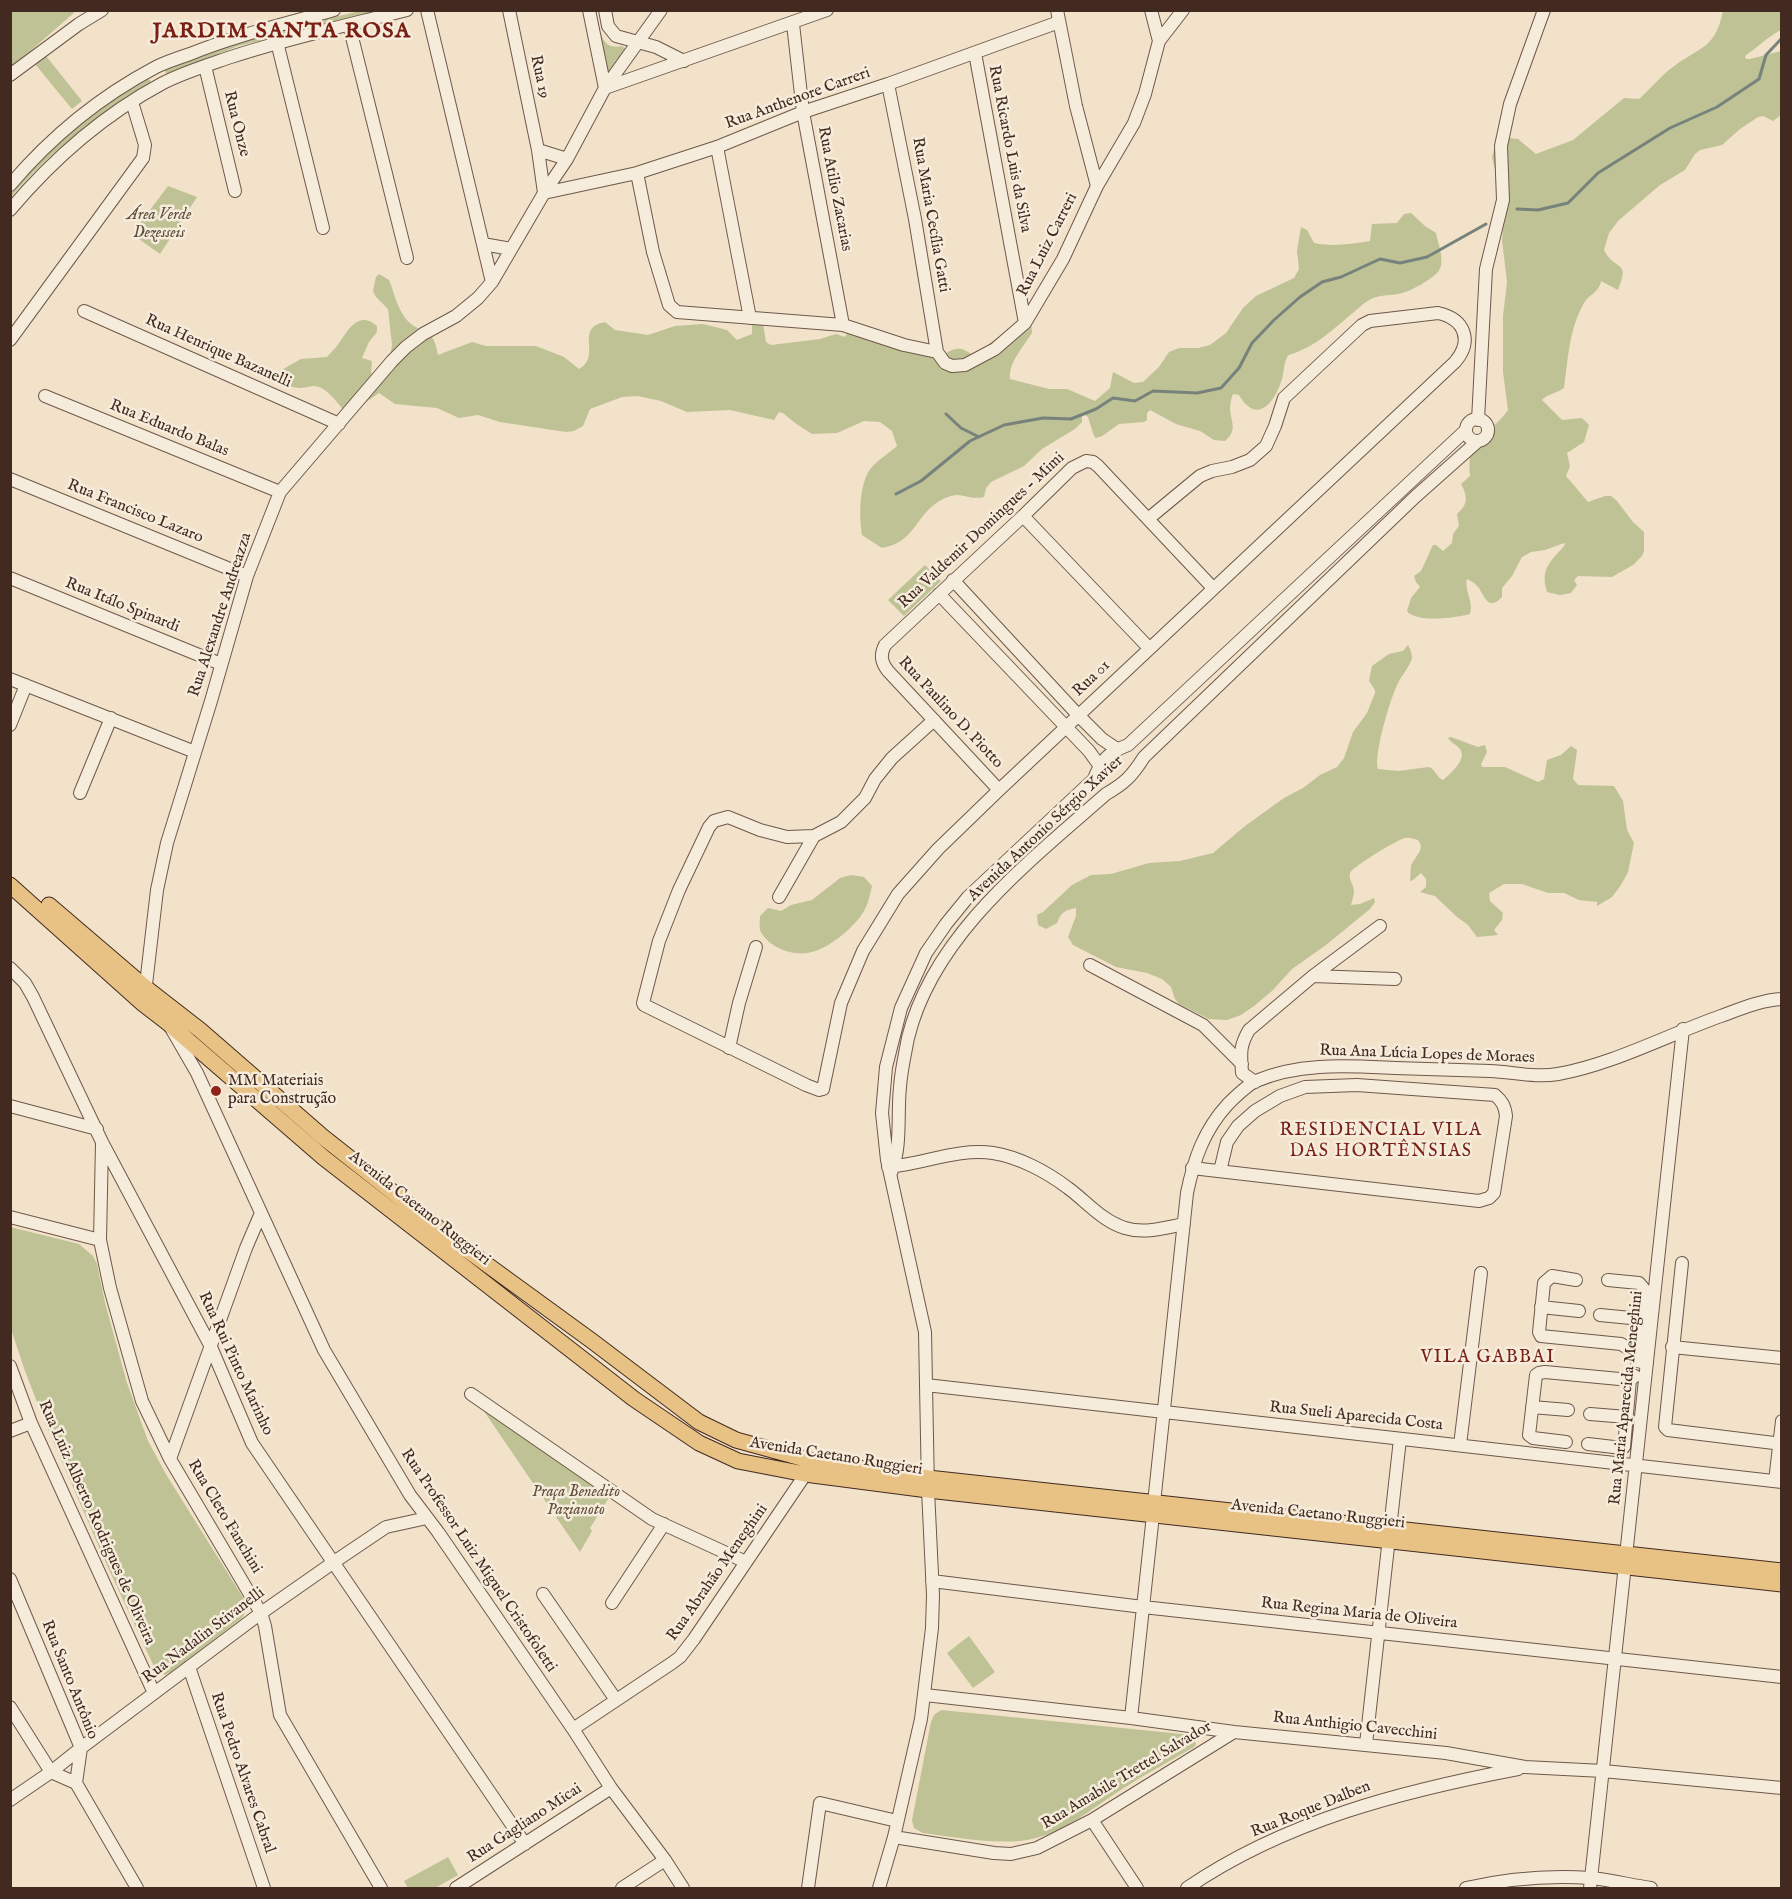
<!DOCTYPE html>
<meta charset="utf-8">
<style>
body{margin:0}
#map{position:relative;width:1792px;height:1899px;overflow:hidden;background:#f1e2c9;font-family:"IM FELL English",serif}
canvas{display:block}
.frame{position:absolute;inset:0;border:12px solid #422a20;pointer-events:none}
</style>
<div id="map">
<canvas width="1792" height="1899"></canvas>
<div class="frame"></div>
</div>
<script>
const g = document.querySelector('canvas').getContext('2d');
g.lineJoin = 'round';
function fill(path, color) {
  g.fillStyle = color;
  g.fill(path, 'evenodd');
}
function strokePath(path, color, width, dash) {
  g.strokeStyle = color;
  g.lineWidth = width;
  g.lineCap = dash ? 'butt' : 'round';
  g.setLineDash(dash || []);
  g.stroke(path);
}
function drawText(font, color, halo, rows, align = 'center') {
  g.font = font + ' "IM FELL English",serif';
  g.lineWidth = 5;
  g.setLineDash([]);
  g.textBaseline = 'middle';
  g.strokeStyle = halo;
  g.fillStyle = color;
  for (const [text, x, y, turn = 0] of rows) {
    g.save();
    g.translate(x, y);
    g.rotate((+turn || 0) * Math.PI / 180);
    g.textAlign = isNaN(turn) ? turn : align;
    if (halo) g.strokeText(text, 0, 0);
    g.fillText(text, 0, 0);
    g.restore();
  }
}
fill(new Path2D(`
 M11,10l65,1 -65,57z
 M360,11h25l-147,35 -71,28 -2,-2 1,-3 69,-28z
 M592,11h4c4,16 3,40 26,35l6,5 -16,26 -7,-9z
 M1723,11h58v19c-8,3 -26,19 -36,26l1,3h4l31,-8v64l-8,6 -10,-5 -5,1 -18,12 -18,16 -22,5 -5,4 -10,16 -25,15 -42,36 -9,12 -5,17c11,22 27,9 14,40l-17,-9c-2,12 -12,13 -17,22 -15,26 -16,57 -20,85 -7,5 -17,6 -22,12l20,20 20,-2 7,7 -5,17 -17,11 3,13 -4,10 22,26 17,-6h6l6,5 16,21 11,10v19l-2,5 -9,9 -21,12 -34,-1 -4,4 3,5 -6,8 -11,2 -13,-3c-7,-23 3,-30 17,-46l1,-2 -1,-1 -19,7 -14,2 -9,5 -10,19 -10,12v9c-16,17 -18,-6 -26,-12 -2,-3 -6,-4 -9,-6 -3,13 7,21 3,35 -13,4 -55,9 -63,-3l4,-13 9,-11 -4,-5 -2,-6 7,-5 12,-26h3l7,6 9,-8 1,-9 6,-8 -2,-12c11,-9 11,-18 4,-30l9,-8c-3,-48 16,-35 38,-66l-5,-38v-56l4,-34 -5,-42 3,-29 -13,-54 6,-20 20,2 18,15 37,-14 51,-42 15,1c12,-10 21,-23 34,-32 27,-21 42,-17 50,-56z
 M46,56l36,45 -10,8 -37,-45z
 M148,79l3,2 -1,3c-53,31 -100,67 -139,113v-6l5,-6 56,-55 44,-32z
 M168,186l29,11 -37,57 -28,-20z
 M1411,213l14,13 11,7c2,11 10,29 2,39 -6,7 -27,19 -36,21 -11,3 -21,1 -31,6 -8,4 -15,12 -22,17 -20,17 -32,29 -57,38 -4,1 -4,1 -6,6 -3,7 -2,15 -5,22 -8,23 -25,42 -42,13l-6,-1c-2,5 -3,10 -3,15 1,14 8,21 -5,32l-11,-1 -14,-9 -24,-7 -26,-14 -3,3v7l-3,2 -25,2 -17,12 -6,2 -2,-2 -6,-19 -6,-4v9l-7,7 -33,20 -18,17 -33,16 -5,6 -2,9c-18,4 -22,-8 -41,2 -28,14 -26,43 -61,49l-20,-13c-3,-18 -3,-52 9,-67 7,-8 18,-15 26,-22l-5,-15 -12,-9 -16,-1 -27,12 -25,1 -17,-11 -12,-10 -4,-1 -5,8 -44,-10 -43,2 -26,-11 -23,-5 -16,1 -32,12 -7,17 -9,5 -8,1 -66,-10 -22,-7 -19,3 -22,-10 -42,-4 -16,-11 -20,14 -8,13c-7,-9 -19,-26 -28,-31 -9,-6 -14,-1 -23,-1 -11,-1 -22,-4 -30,-12l1,-3 7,-1 23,-13 26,-2c3,-4 7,-7 10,-11 10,-13 20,-37 40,-20v6l-8,10 -7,16 10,3 -1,12 3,4 16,-19 2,-13 -4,-36 -12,-12 -3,-6 3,-14 3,-3 10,6c5,12 8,28 17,39 14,17 27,4 32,36l34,-13 14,4h50l28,11 15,12c24,-13 -6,-41 26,-47l10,8 33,5 27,-9 28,-2 24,6 10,10 15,-6v-15l11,5 3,18 5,3 49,-6 16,-5 9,3 6,-10 27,7 32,6 28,18c6,-3 13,-9 19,-9 8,-2 13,7 23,7l10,-13 27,-20h14l1,10c-8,13 -24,30 -22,46l39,10h18l28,12 15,-13 3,-16 21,11 9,-1 16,-15 10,-15 10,-4h19l12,-3 16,-12 17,-25 13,-12 38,-18 5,-9 -2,-18 4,-24 6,3 7,13c19,4 36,1 56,-2l2,-17 25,-1 7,-9z
 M925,565l16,16 -37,35 -16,-16z
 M1408,645c2,4 4,8 4,13 -2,8 -10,17 -14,25 -7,13 -25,73 -20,86l20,2 31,-4c7,3 8,11 14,13 7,-6 26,-22 16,-32 -3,-4 -8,-5 -11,-10l3,-1 27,10 7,-2 2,7 -6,12 1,3h23l33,15 6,-3 3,-19 14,-5 10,-9 6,4 -4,29 5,6 36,1 9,15 4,29 7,13 -6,29 -7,13 -9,12 -15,9v-4l-18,-2 -15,-7h-16l-26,-9h-18l-15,9 1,8 13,12 -1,7 -8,10 4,5 -21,2 -9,-12 -12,-9 -21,-20 -15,-4 6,-5v-8l-5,-6 -8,7 -3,1 1,-16 9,-14 1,-6 -3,-5c-5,-1 -8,-3 -13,-2 -7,1 -54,30 -55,35 -2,6 4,12 4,18 0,4 -2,10 -3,14l9,-1 14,-6 1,4 -5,7 -44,36 -34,24 -20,22 -18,15 -13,9 -14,5 -18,-1 -30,-15 -4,-5 -4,-12 -9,-8 -15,-6 -31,-6 -43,-22 -5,-8 8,-21v-8c-11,2 -15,4 -19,15l-11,6 -8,-4 -1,-10 6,-3 29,-27 19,-10 20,-1 38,-11 31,-2 33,-8 32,-27 39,-28 19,-10 17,-13 17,-8 7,-9 9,-26 14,-19 8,-20v-3l-6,-9 3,-15 17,-12 14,-3z
 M851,875l13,2 8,9c-2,8 -3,15 -7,23 -7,15 -35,39 -53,43 -18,5 -44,-4 -52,-22 -1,-4 0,-9 0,-14l8,-8 13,3 10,-6 21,-5 28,-22z
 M10,1227l69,17 14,12 4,8 8,39 22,80 21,58 19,35 80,128 -2,9 -3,5 -71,54 -6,3 -9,-4 -51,-110 -61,-141 -19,-49 -14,-42z
 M477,1401l133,95 -20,32 2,3 -12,21z
 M969,1636l26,36 -22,16 -26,-35z
 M941,1710l251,25 4,9 -2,3c-22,13 -45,25 -67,39 -31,19 -63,48 -100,54 -30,5 -73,-3 -104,-7l-9,-5 -2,-8 19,-98 3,-7z
 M448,1857l10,18 -23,13h-27l-4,-7z`), '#bec294');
strokePath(new Path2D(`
 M1517,209l21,1 30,-7 30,-30 72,-45 47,-21 42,-28 7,-24 16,-17
 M946,414l15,14 18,9
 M896,494l25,-13 49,-40 34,-16 39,-7 28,1 25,-10 17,-11 22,3 18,-10 44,2 24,-5 18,-20 13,-25 22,-23 26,-23 22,-15 19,-5 39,-18 20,4 27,-6 59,-33`), '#77827d', 3);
const minor = new Path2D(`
 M427,10l65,272
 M509,10l29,140 6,43
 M589,10l16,78
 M605,10l3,16 8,10 40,11 28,14
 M1057,10l19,96 21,80
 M1151,10l8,31
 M793,24l10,88 40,213
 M349,25l58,233
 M277,42l46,186
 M975,53l50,270
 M205,66l30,125
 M10,75l69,-51 23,-14
 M888,84l27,135 22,133
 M605,88l222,-78
 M717,147l33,171
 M538,150l29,9
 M637,173l16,79 16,53 8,7 166,13 61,20 33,7 8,11 7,3 13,-1 30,-16 30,-26 38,-64 34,-73 37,-63 11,-29 14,-53 24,-31
 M10,185c40,-47 91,-89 146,-118 10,-5 22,-9 34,-13 47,-19 95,-30 144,-44
 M544,193l93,-20 80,-26 86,-35 85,-28 171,-62
 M10,210c43,-51 95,-96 153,-127 22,-11 45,-18 68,-26 58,-19 117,-32 176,-47
 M483,244l28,5
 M84,311l255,113
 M10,340l133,-182 2,-13 -13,-43
 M45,396l235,96
 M1466 430a11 11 0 1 1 22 0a11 11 0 1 1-22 0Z
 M1478,420l8,-151 17,-69 -2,-54 9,-42 34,-94
 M10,479l237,97
 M1023,516l126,132
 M10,578l211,86
 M953,580l125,135 24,24 15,10
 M939,594l150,157 10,14
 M10,679l185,73
 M934,720l-42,38 -17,21 -10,19 -24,24 -27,14 -27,1 -27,-7 -32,-13 -14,4 -5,6 -30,63 -20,51 -16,62 1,2 162,80 13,5 4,-1 18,-86 22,-52 35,-57 40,-45 61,-59 456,-428c18,-21 10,-43 -17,-49l-68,8 -8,4 -78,73 -9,28 -9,20 -16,14 -18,7 -20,4 -12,5 -52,43
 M10,725l16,-40
 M999,790l-111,-119c-7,-9 -8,-16 -3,-26l138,-129 49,-48 14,-7 7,1 5,4 115,122
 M80,793l31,-75
 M779,897l35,-61
 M1090,965l113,60 39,39
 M10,968l15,15 8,14 69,145 109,205 41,96 273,401
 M1313,976l82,3
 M145,993l12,-103 10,-47 44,-142 36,-125 33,-84 112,-131 14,-14 17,-13 33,-18 22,-18 14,-16 52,-89 23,-34 38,-71 56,-78
 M171,1028l26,45 127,277 86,145 28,37 135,197 38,59 54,72 18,28
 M729,1048l10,-45 17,-56
 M1255,1082l-13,-9c-1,-19 -3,-26 7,-43l64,-54 67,-50
 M10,1106l87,23
 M102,1143l-2,97 10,48 32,113 28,58 91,154 4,13 15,89 101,173
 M888,1167c35,-3 70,-19 105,-14 26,4 54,19 75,35 18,13 34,33 57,40 19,6 39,0 59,-4
 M1192,1168l287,33 10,-3 5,-5 12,-77c-1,-10 -4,-15 -11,-21l-138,-10 -52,2 -25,9 -25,15 -17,15 -11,16 -7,29
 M891,1173c11,-27 6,-58 9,-86 1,-16 5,-33 8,-49 25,-103 122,-177 198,-244 19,-11 26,-18 38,-37l271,-260 63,-56
 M10,1217l90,23
 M1682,1263l-17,164 3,3 114,14
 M1576,1280l-24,-4 -8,7 -5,49 2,4 80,8 10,6 6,11 10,2
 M1608,1280l31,3 5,6 -7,70
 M1541,1307l38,4
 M1600,1315l41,4
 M1672,1347l110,11
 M10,1366l21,57 123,270
 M926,1385l856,97
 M471,1394l181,125 94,43
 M1532,1407l36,3
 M1590,1414l37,3
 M10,1431l21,-8
 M1566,1442l-33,-4 -4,-3 7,-60 3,-2 6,-1 85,8
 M1588,1444l34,4 2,-1 6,-67 5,-4
 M1460,1445l21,-172
 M170,1459l76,-211 15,-35
 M1775,1481l7,-60
 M1154,1503l33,-310c7,-34 17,-63 41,-89 8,-8 18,-18 28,-23 44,-19 93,-15 139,-13 32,1 64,2 95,3 23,1 46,7 68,3 53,-9 112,-40 163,-58 19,-7 40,-16 61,-17
 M10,1579l71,169 -5,35 61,105
 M932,1581l211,26 639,70
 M543,1594l73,106
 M612,1603l52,-79
 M189,1667l75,221
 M925,1695l206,23 103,14 212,21 79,14 78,4 179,17
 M10,1707l41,65 25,11
 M1131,1718l22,-203
 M573,1729l99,-66 8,-6 14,-18 115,-170
 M1366,1744l34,-305
 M10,1800l41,-28 30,-24 180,-135 73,-51 52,-35 41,-9
 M1092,1820l45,68
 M894,1837l100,16 17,1 26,-6 55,-28 142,-88
 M456,1888l155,-100
 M622,1888l43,-28
 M808,1888l12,-85 77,18
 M879,1888l15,-51 27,-118 11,-91 1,-33 -5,-105 -3,-158 -38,-172 -5,-47 4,-46 15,-59 25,-55 20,-29 22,-27 126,-118c7,-19 15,-27 34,-34l338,-315
 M1187,1888c98,-67 215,-97 331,-119
 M1466,1888c40,-9 85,-13 125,-10 20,2 40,7 60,10
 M1590,1888l93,-859`);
const major = new Path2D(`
 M10,885l132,118 26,20 156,135 310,241 65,44 39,18 67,13 123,16 854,94
 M49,905l97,83 54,42 123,107 133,105 136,99 107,81 37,18 80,22 112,16 854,93`);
strokePath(minor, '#6e584a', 14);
strokePath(major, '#422a20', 17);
strokePath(minor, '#f6ecdc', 12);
strokePath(major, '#e8c184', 15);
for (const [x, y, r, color] of [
 [216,1091,6,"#8f2418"]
]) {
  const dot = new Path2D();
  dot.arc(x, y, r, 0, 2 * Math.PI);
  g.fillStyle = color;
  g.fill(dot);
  strokePath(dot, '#f6ecdc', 2);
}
drawText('16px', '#422a20', '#f6ecdc', [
 ["Rua 19",539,77,78],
 ["Rua Anthenore Carreri",798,99,-20],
 ["Rua Onze",236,124,76],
 ["Rua Ricardo Luis da Silva",1009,149,79],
 ["Rua Atilio Zacarias",834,189,79],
 ["Rua Maria Cecília Gatti",930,215,80],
 ["Rua Luiz Carreri",1048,245,-63],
 ["Rua Henrique Bazanelli",218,352,24],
 ["Rua Eduardo Balas",169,429,22],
 ["Rua Francisco Lazaro",135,512,22],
 ["Rua Valdemir Domingues - Mimi",982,531,-43],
 ["Rua Itálo Spinardi",122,606,22],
 ["Rua Alexandre Andreazza",221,615,-72],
 ["Rua 01",1092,679,-44],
 ["Rua Paulino D. Piotto",950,713,47],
 ["Avenida Antonio Sérgio Xavier",1046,829,-43],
 ["Rua Ana Lúcia Lopes de Moraes",1427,1055,2],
 ["Avenida Caetano Ruggieri",419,1209,38],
 ["Rua Rui Pinto Marinho",235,1364,65],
 ["Rua Maria Aparecida Meneghini",1627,1398,-84],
 ["Rua Sueli Aparecida Costa",1356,1417,6],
 ["Avenida Caetano Ruggieri",836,1457,9],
 ["Avenida Caetano Ruggieri",1318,1515,6],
 ["Rua Cleto Fanchini",224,1517,59],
 ["Rua Luiz Alberto Rodrigues de Oliveira",96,1523,66],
 ["Rua Professor Luiz Miguel Cristofoletti",478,1561,56],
 ["Rua Abrahão Meneghini",718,1573,-55],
 ["Rua Regina Maria de Oliveira",1359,1614,6],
 ["Rua Nadalin Stivanelli",204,1636,-37],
 ["Rua Santo Antônio",69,1680,68],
 ["Rua Anthigio Cavecchini",1355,1727,6],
 ["Rua Pedro Alvares Cabral",242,1773,71],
 ["Rua Amabile Trettel Salvador",1127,1776,-31],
 ["Rua Roque Dalben",1311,1810,-22],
 ["Rua Gagliano Micai",525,1824,-33]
]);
drawText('italic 16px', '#61503d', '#f6ecdc', [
 ["Área Verde",159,216],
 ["Dezesseis",159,234],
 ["Praça Benedito",576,1493],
 ["Pazianoto",576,1511]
]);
drawText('16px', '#422a20', '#f6ecdc', [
 ["MM Materiais",228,1082],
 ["para Construção",228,1100]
], 'left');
g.letterSpacing = '1.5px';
drawText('18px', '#7a1f14', '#f6ecdc', [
 ["RESIDENCIAL VILA",1381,1131],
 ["DAS HORTÊNSIAS",1381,1152],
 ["VILA GABBAI",1488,1358]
]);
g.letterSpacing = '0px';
g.letterSpacing = '1.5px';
drawText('bold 22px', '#7a1f14', '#f6ecdc', [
 ["JARDIM SANTA ROSA",282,32]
]);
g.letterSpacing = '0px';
</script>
